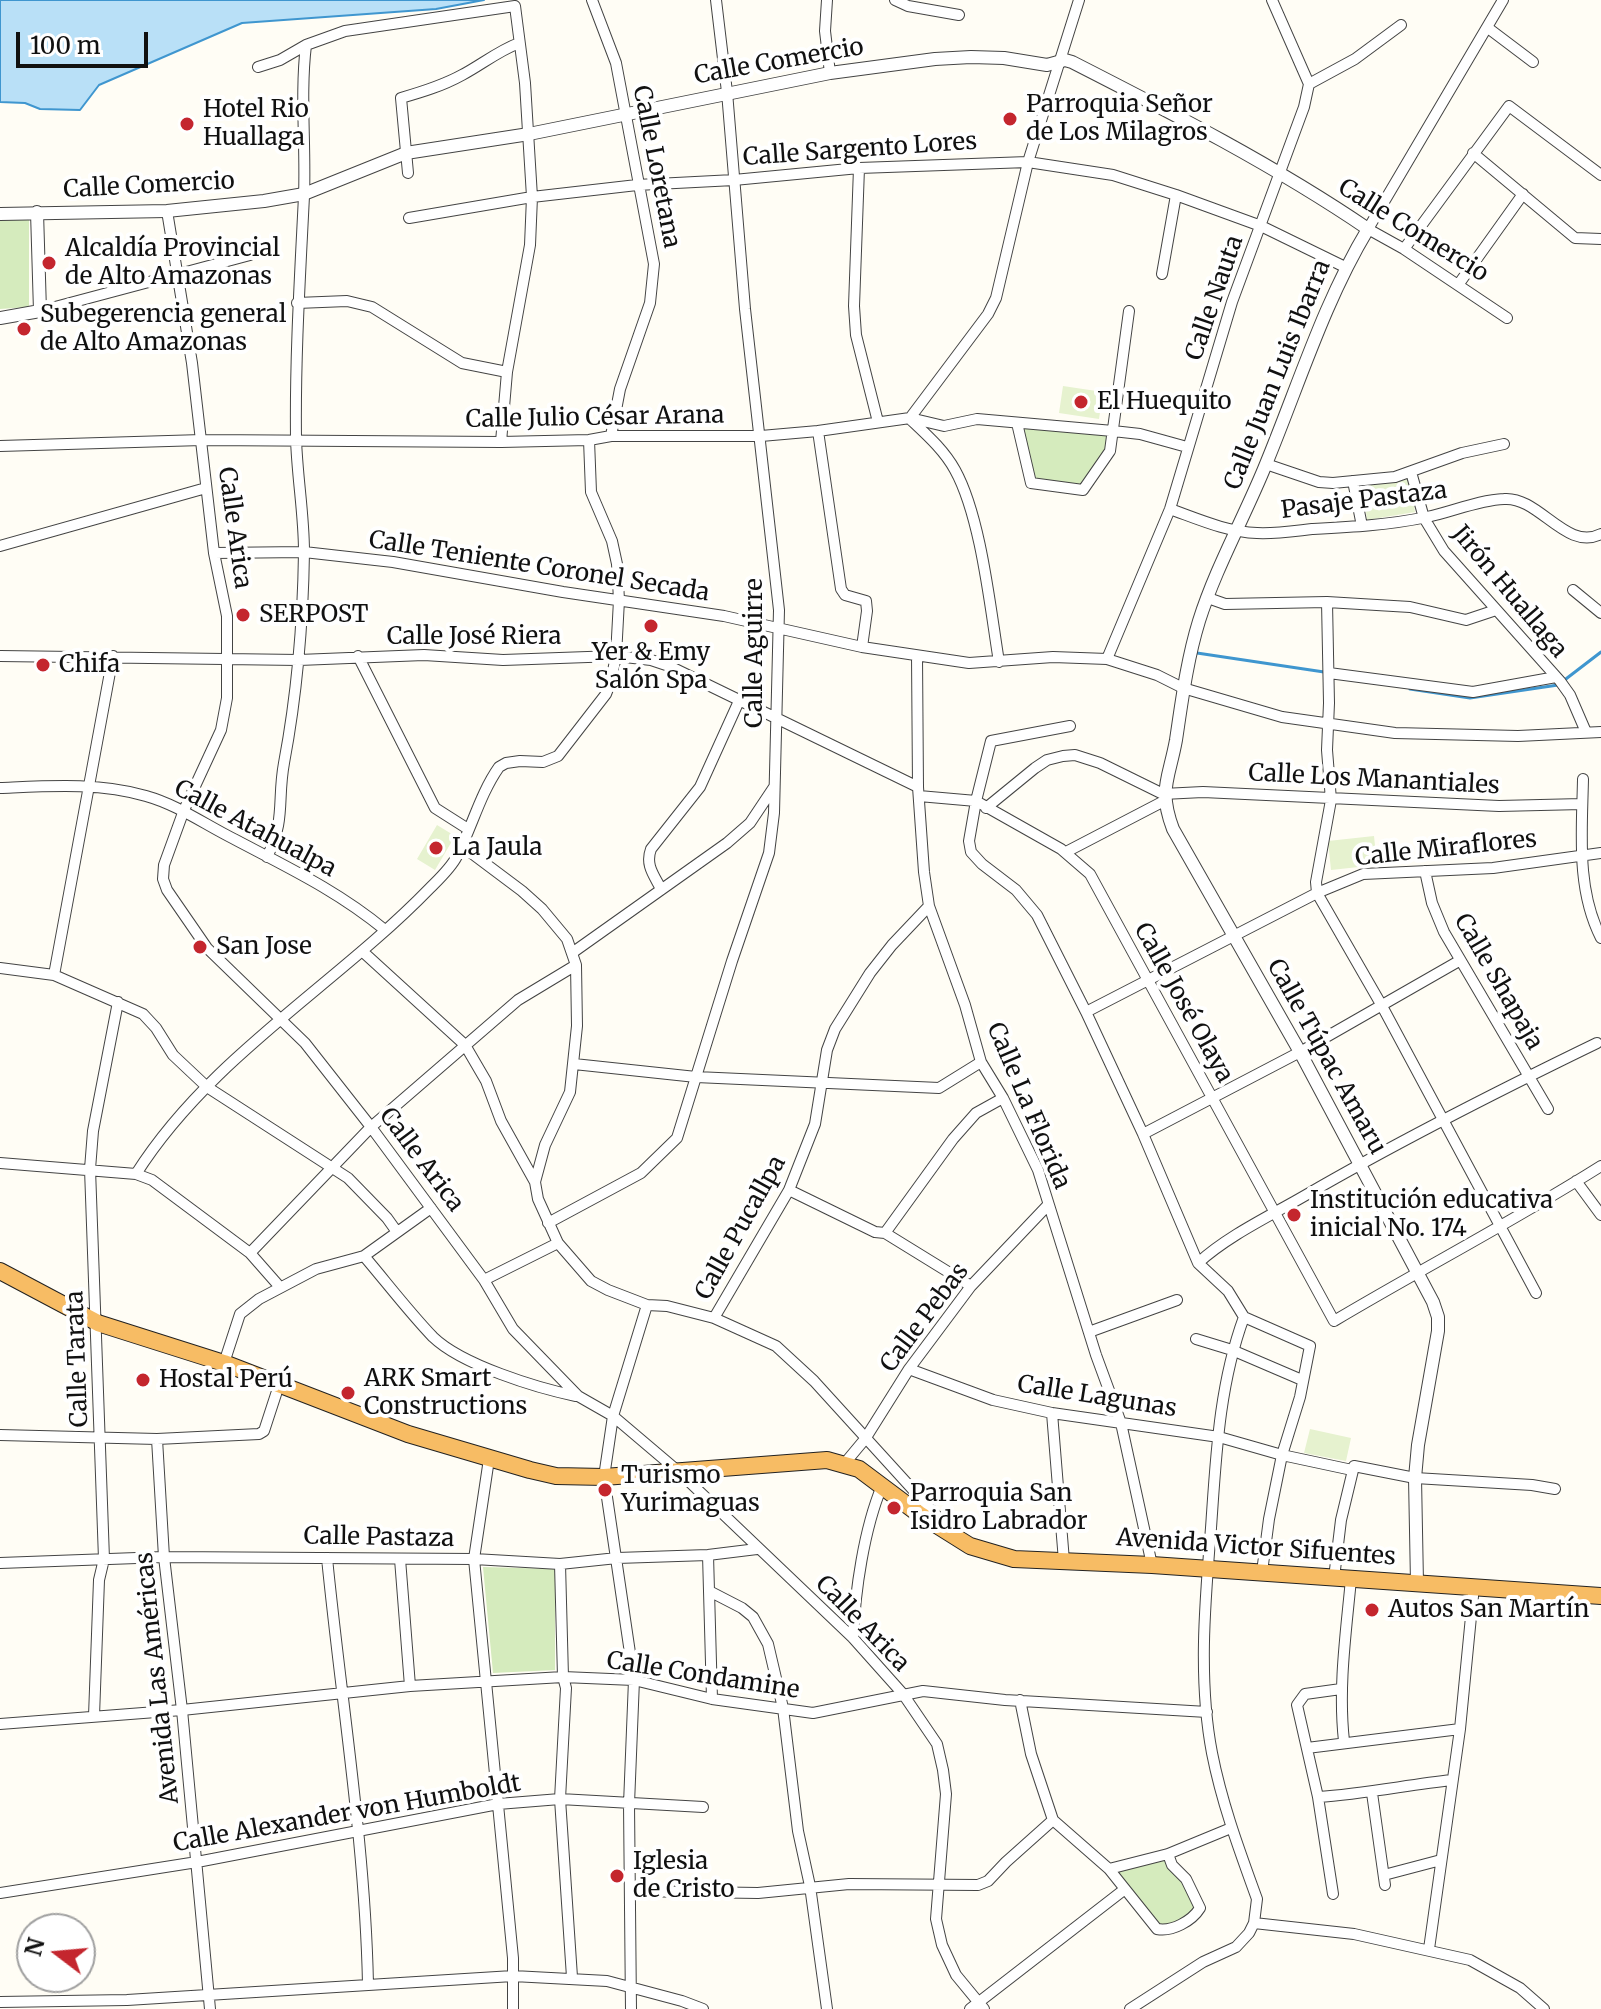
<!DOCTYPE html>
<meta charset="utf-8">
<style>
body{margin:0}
#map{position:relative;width:1601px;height:2009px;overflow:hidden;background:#fffdf5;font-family:Merriweather,serif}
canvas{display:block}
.north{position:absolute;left:16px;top:1913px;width:80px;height:80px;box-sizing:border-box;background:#fff;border:2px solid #a0a0a0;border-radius:50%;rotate:286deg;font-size:22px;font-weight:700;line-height:32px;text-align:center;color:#111}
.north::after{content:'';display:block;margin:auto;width:28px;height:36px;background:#c4262e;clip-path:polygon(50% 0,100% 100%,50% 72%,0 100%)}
.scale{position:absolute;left:16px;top:32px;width:132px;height:36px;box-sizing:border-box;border:4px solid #111;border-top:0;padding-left:10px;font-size:24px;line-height:28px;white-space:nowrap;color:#111;-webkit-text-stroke:6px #fff;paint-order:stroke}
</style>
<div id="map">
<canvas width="1601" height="2009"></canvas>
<div class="north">N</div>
<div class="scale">100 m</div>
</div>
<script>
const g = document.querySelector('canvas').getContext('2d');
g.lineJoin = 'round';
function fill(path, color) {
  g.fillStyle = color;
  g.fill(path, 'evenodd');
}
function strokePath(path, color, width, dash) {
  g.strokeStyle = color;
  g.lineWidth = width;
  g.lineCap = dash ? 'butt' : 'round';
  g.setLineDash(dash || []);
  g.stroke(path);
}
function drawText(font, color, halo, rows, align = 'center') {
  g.font = font + ' Merriweather,serif';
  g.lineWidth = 8;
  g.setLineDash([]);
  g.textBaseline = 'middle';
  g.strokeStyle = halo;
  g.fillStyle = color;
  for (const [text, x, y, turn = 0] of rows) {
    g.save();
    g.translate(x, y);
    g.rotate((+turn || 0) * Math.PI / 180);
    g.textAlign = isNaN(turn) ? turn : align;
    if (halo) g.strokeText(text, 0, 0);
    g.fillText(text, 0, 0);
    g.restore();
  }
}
fill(new Path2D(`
 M0,219l29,1v87l-29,2z
 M1020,426l92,8 -4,16 -26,37 -49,-6z
 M483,1567l72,2v101l-62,3z
 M1168,1854l32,54 -37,23 -54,-62z`), '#d5ebbd');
fill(new Path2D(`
 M1063,386l40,6 -4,27 -40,-6z
 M1410,479l5,33 -48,8 -4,-34z
 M437,825l18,11 -20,34 -18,-11z
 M1374,836l3,29 -46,5 -3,-29z
 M1310,1429l41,9 -5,23 -42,-8z`), '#e6f2cf');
const water = new Path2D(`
 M0,0h484l-48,9 -194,14 -143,62 -19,25 -40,-1 -15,-6 -25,-1z`);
fill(water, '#b9e0f7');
strokePath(water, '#3f96cf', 2);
strokePath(new Path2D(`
 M1197,653l127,19
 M1410,689l60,9 88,-13 43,-33`), '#3f96cf', 3);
const minor = new Path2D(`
 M592,0l24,63 38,201 -4,39 -30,86 -9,47
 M827,0l-2,31 5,42
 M895,0l13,6 51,9
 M1272,0l37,84
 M1503,0l-135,229 36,20 103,69
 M1488,28l45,34
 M258,67l22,-7 26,-15 39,-14 170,-25 10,77 7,114 -2,48 -23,127 -6,70
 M1309,84l46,-25 46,-34
 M1473,153l102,85 26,1
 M859,168l-5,138 2,29 22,87
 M408,173l-7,-75c21,-6 41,-12 61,-23 19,-10 36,-24 57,-32
 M167,211l25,152 22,190 13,63v82l-6,32 -37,80 -20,55 -1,14 4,11 40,58 98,95 66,84 113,153 29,49 65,67 35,20 66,56 174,166 50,56 34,50 6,26 3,24 -10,125 6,26 14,30 28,34
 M409,218l123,-21 105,-12 97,-5 125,-12 169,-6 85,13 63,20 85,31 84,41
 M1404,249l105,-143 92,69
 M1162,274l14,-79
 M1458,285l65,-91
 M297,303l50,-2 25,6 90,56 45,9
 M40,311l210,-56
 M910,418l78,-104 8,-16 32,-136 51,-162
 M910,419c17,16 34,31 45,51 26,47 35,137 44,192
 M1017,423l14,60 52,7 27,-39 19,-140
 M818,431l23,158 4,6 21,6 1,10 -5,36
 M0,446l202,-6 299,2 88,-2 22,-4h150l57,-5 92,-13 34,8 33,-7 136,12 27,3 47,13
 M1266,464l53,18 14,1 62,-6 67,-24 42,-9
 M1411,472l13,46 20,33 116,130 10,14 16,37
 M1353,481l9,45
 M1170,509c28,10 57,23 87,24 18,1 37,-2 55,-4 38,-2 77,-4 115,-12 25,-5 51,-17 77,-18 35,-3 62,53 97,35
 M0,546l206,-58
 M214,553l90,-1 89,10 170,30 161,24 138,31 107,16 84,-6 54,2 50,16 26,13 99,29 113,16 123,3 83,-4
 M1573,590l28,23
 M1208,598l17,6 102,-2 83,5 56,13 30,-10
 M1327,602l2,101 -2,47 4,50 -15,82 1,11 65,113 154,287
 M0,656l299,4 125,-5 79,5 113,-4 35,4 18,6 249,121
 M358,656l77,152 33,21
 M917,656l1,131 6,85 5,34 36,99 16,57 22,36 35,72 58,185 25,68 31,142
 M1107,659l63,-150 62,-207 72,-195 5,-23
 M1329,673l144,19 83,-15
 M1070,726l-79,15 -15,60 -7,40 2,11 11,12 34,26 21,25 49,97 57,122 55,129 30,28 16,26
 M1583,779c-1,53 -7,110 18,159
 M0,788c47,-2 100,-6 146,8 32,9 58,28 88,43 53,28 104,52 151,91
 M919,796l57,5 85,48 29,25 244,447c89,-53 180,-100 267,-155
 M986,808l49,-40 12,-8 16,-4 12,-1 25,8 63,31 40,-2 296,14 83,-2
 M462,846l60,45 20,18 25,30 9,26 1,61 -7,66 -25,53 -10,37 3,17 20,44 33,38 17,9 39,15 20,1 47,12 62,28 38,35 131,144
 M1066,852l98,-51
 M267,857c19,-38 10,-56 17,-94 13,-69 19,-140 20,-211 0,-38 -7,-76 -8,-114 -1,-81 4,-161 8,-242 2,-50 -4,-101 2,-151
 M1425,871l7,32 12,29 104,177
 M661,889c-7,-14 -16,-24 -10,-40l49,-62 39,-86
 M362,951l103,94 21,36 15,40 34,61
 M572,953l155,-110 23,-20 24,-36
 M0,968l54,7 89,39 13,14 17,27 34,32 141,91 39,40 10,14
 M54,975l59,-319
 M1086,1012l231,-119 46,-19 130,-6 108,-15
 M574,1064l122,13 243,11 42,-26
 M1143,1134l157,-82 159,-91
 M0,1163l136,11 16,6 98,73 29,33
 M136,1174c74,-117 199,-188 294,-286 9,-9 21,-20 27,-32 15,-29 23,-62 42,-89l7,-4 14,-2 23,1 15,-6 48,-62 5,-13 5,-25 3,-56 -2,-36 -5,-23 -21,-49 -2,-52
 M1576,1181l25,34
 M789,1190l86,42 10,1 86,53
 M548,1223l93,-50 36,-35 55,-177 37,-108 5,-40 5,-203 -34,-301 -18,-217 -11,-92
 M885,1233l68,-94 23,-26 27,-15
 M250,1253l121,-126 147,-127 58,-35
 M364,1256c23,27 45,56 69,81 29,28 104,51 143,59
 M1198,1263c31,-28 72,-47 108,-68 95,-55 192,-104 291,-152
 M484,1280l74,-37
 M1244,1317l66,29 -10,51 -18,58 -13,64 -7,53
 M714,1318l75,-128 26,-66 12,-74 8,-21 35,-56 22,-28 37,-39
 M1089,1332l88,-32
 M1196,1339l36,11 70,30
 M224,1363l16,-49 19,-15 57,-30 48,-13 67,-48
 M909,1369l84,31 59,13 167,24 63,18 70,15
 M1052,1413l12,148
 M0,1435l157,4 102,-5 5,-3 15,-46
 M157,1439l7,118 18,153 28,299
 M489,1459l-15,100 39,399v51
 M845,1463l20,-24 44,-70 62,-83 77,-81
 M708,1555l4,144
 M327,1558c14,142 38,283 41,426
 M400,1559l10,127
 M0,1563l164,-6 310,2 86,5 57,-6 91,-3 49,-6
 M560,1564l3,113 3,11 -6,111 12,178
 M1334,1578l7,-58 13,-54 61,12 117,7 23,4
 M711,1592l31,16 11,9 15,27 15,64 15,123 12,55 17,123
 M853,1638c2,-47 11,-109 29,-152
 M1020,1700l11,54 22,66 56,49 48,60c15,3 35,-8 43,-21l-14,-29 -14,-14 -4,-11
 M94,1716l5,-136 5,-21 -14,-390 3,-38 25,-129
 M0,1724l182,-14 228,-24 153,-9 71,3 78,19 101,14 110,-22 82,9 202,12
 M1344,1741c-6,-54 2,-108 7,-162
 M1307,1748l153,-19
 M1372,1793l13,92
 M1318,1797c45,-3 89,-12 134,-17
 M1109,1869l59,-15 63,-26
 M1384,1875l57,-15
 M630,1891l128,2 91,-9 129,1 10,-4 18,-19 47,-42
 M0,1893l197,-31 301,-58 62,-5 143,8
 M1333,1894l-15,-97 -21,-92 8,-11 36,-5
 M1254,1923l100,11 116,26 50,28 24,21
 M1429,1949l31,-220 14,-143
 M0,2002l127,-2 386,-24 94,5 75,20 21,8
 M631,2009l-2,-205 5,-124 -30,-203 9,-61 34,-111
 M970,2009l155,-120
 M1130,2009l73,-47 33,-15 13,-14 5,-10 3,-24c-17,-47 -35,-95 -45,-146 -14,-73 -7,-151 -1,-225 5,-72 8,-143 33,-211`);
const tertiary = new Path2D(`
 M0,214l167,-3 97,-10 40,-7 102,-41 123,-19 301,-61 105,-14 36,-2 33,1 43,7 18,-5 7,2c100,51 202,103 296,167 -44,73 -69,155 -102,235 -21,52 -50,103 -67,157 -12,39 -17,79 -23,119 -7,39 -18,49 -3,89l127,223 133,250 5,15v14l-20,114 -3,33 2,105
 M0,318l40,-7 -3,-99`);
const trunk = new Path2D(`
 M0,1271l98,52 126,40 184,71 122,36 26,6 48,1 223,-17 32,9 60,45 51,32 44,13 138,6 449,31`);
strokePath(minor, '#444', 12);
strokePath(tertiary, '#444', 14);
strokePath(trunk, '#222', 18);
strokePath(minor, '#fff', 10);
strokePath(tertiary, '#fff', 12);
strokePath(trunk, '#f7bc64', 16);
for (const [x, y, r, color] of [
 [1010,119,8,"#c4262e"],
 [187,124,8,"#c4262e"],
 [49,263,8,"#c4262e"],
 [24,329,8,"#c4262e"],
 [1081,402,8,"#c4262e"],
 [243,615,8,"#c4262e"],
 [651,626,8,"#c4262e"],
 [43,665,8,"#c4262e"],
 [436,848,8,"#c4262e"],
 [200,947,8,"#c4262e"],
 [1294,1215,8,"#c4262e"],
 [143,1380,8,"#c4262e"],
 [348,1393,8,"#c4262e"],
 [605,1490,8,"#c4262e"],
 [894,1508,8,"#c4262e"],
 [1372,1610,8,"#c4262e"],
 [617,1876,8,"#c4262e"]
]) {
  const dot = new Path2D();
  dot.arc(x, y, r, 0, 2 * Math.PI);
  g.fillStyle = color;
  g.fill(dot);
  strokePath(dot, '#fff', 3);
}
drawText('24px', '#111', '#fff', [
 ["Calle Comercio",779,62,-10],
 ["Calle Sargento Lores",860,150,-4],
 ["Calle Loretana",656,167,79],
 ["Calle Comercio",149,186,-3],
 ["Calle Comercio",1413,231,32],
 ["Calle Nauta",1215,298,-71],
 ["Calle Juan Luis Ibarra",1278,375,-68],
 ["Calle Julio César Arana",595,418,-1],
 ["Pasaje Pastaza",1364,501,-7],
 ["Calle Arica",234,528,82],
 ["Calle Teniente Coronel Secada",539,567,9],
 ["Jirón Huallaga",1509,592,50],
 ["Calle José Riera",474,637],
 ["Calle Aguirre",755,653,-90],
 ["Calle Los Manantiales",1374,780,3],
 ["Calle Atahualpa",255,829,28],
 ["Calle Miraflores",1446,849,-6],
 ["Calle Shapaja",1498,982,60],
 ["Calle José Olaya",1183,1003,61],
 ["Calle Túpac Amaru",1326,1057,61],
 ["Calle La Florida",1028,1106,67],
 ["Calle Arica",421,1160,53],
 ["Calle Pucallpa",741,1228,-61],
 ["Calle Pebas",925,1318,-53],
 ["Calle Tarata",78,1359,-92],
 ["Calle Lagunas",1097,1397,9],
 ["Calle Pastaza",379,1538,1],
 ["Avenida Victor Sifuentes",1256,1548,4],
 ["Calle Arica",862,1624,46],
 ["Calle Condamine",703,1676,9],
 ["Avenida Las Américas",158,1678,-96],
 ["Calle Alexander von Humboldt",347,1814,-10]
]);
drawText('24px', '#111', '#fff', [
 ["Parroquia Señor",1026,105],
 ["de Los Milagros",1026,133],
 ["Hotel Rio",203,110],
 ["Huallaga",203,138],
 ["Alcaldía Provincial",65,249],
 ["de Alto Amazonas",65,277],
 ["Subegerencia general",40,315],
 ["de Alto Amazonas",40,343],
 ["El Huequito",1097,402],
 ["SERPOST",259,615],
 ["Yer & Emy",651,653,"center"],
 ["Salón Spa",651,681,"center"],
 ["Chifa",59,665],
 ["La Jaula",452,848],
 ["San Jose",216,947],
 ["Institución educativa",1310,1201],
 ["inicial No. 174",1310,1229],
 ["ARK Smart",364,1379],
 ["Constructions",364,1407],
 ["Hostal Perú",159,1380],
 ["Turismo",621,1476],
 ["Yurimaguas",621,1504],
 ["Parroquia San",910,1494],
 ["Isidro Labrador",910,1522],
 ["Autos San Martín",1388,1610],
 ["Iglesia",633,1862],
 ["de Cristo",633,1890]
], 'left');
</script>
